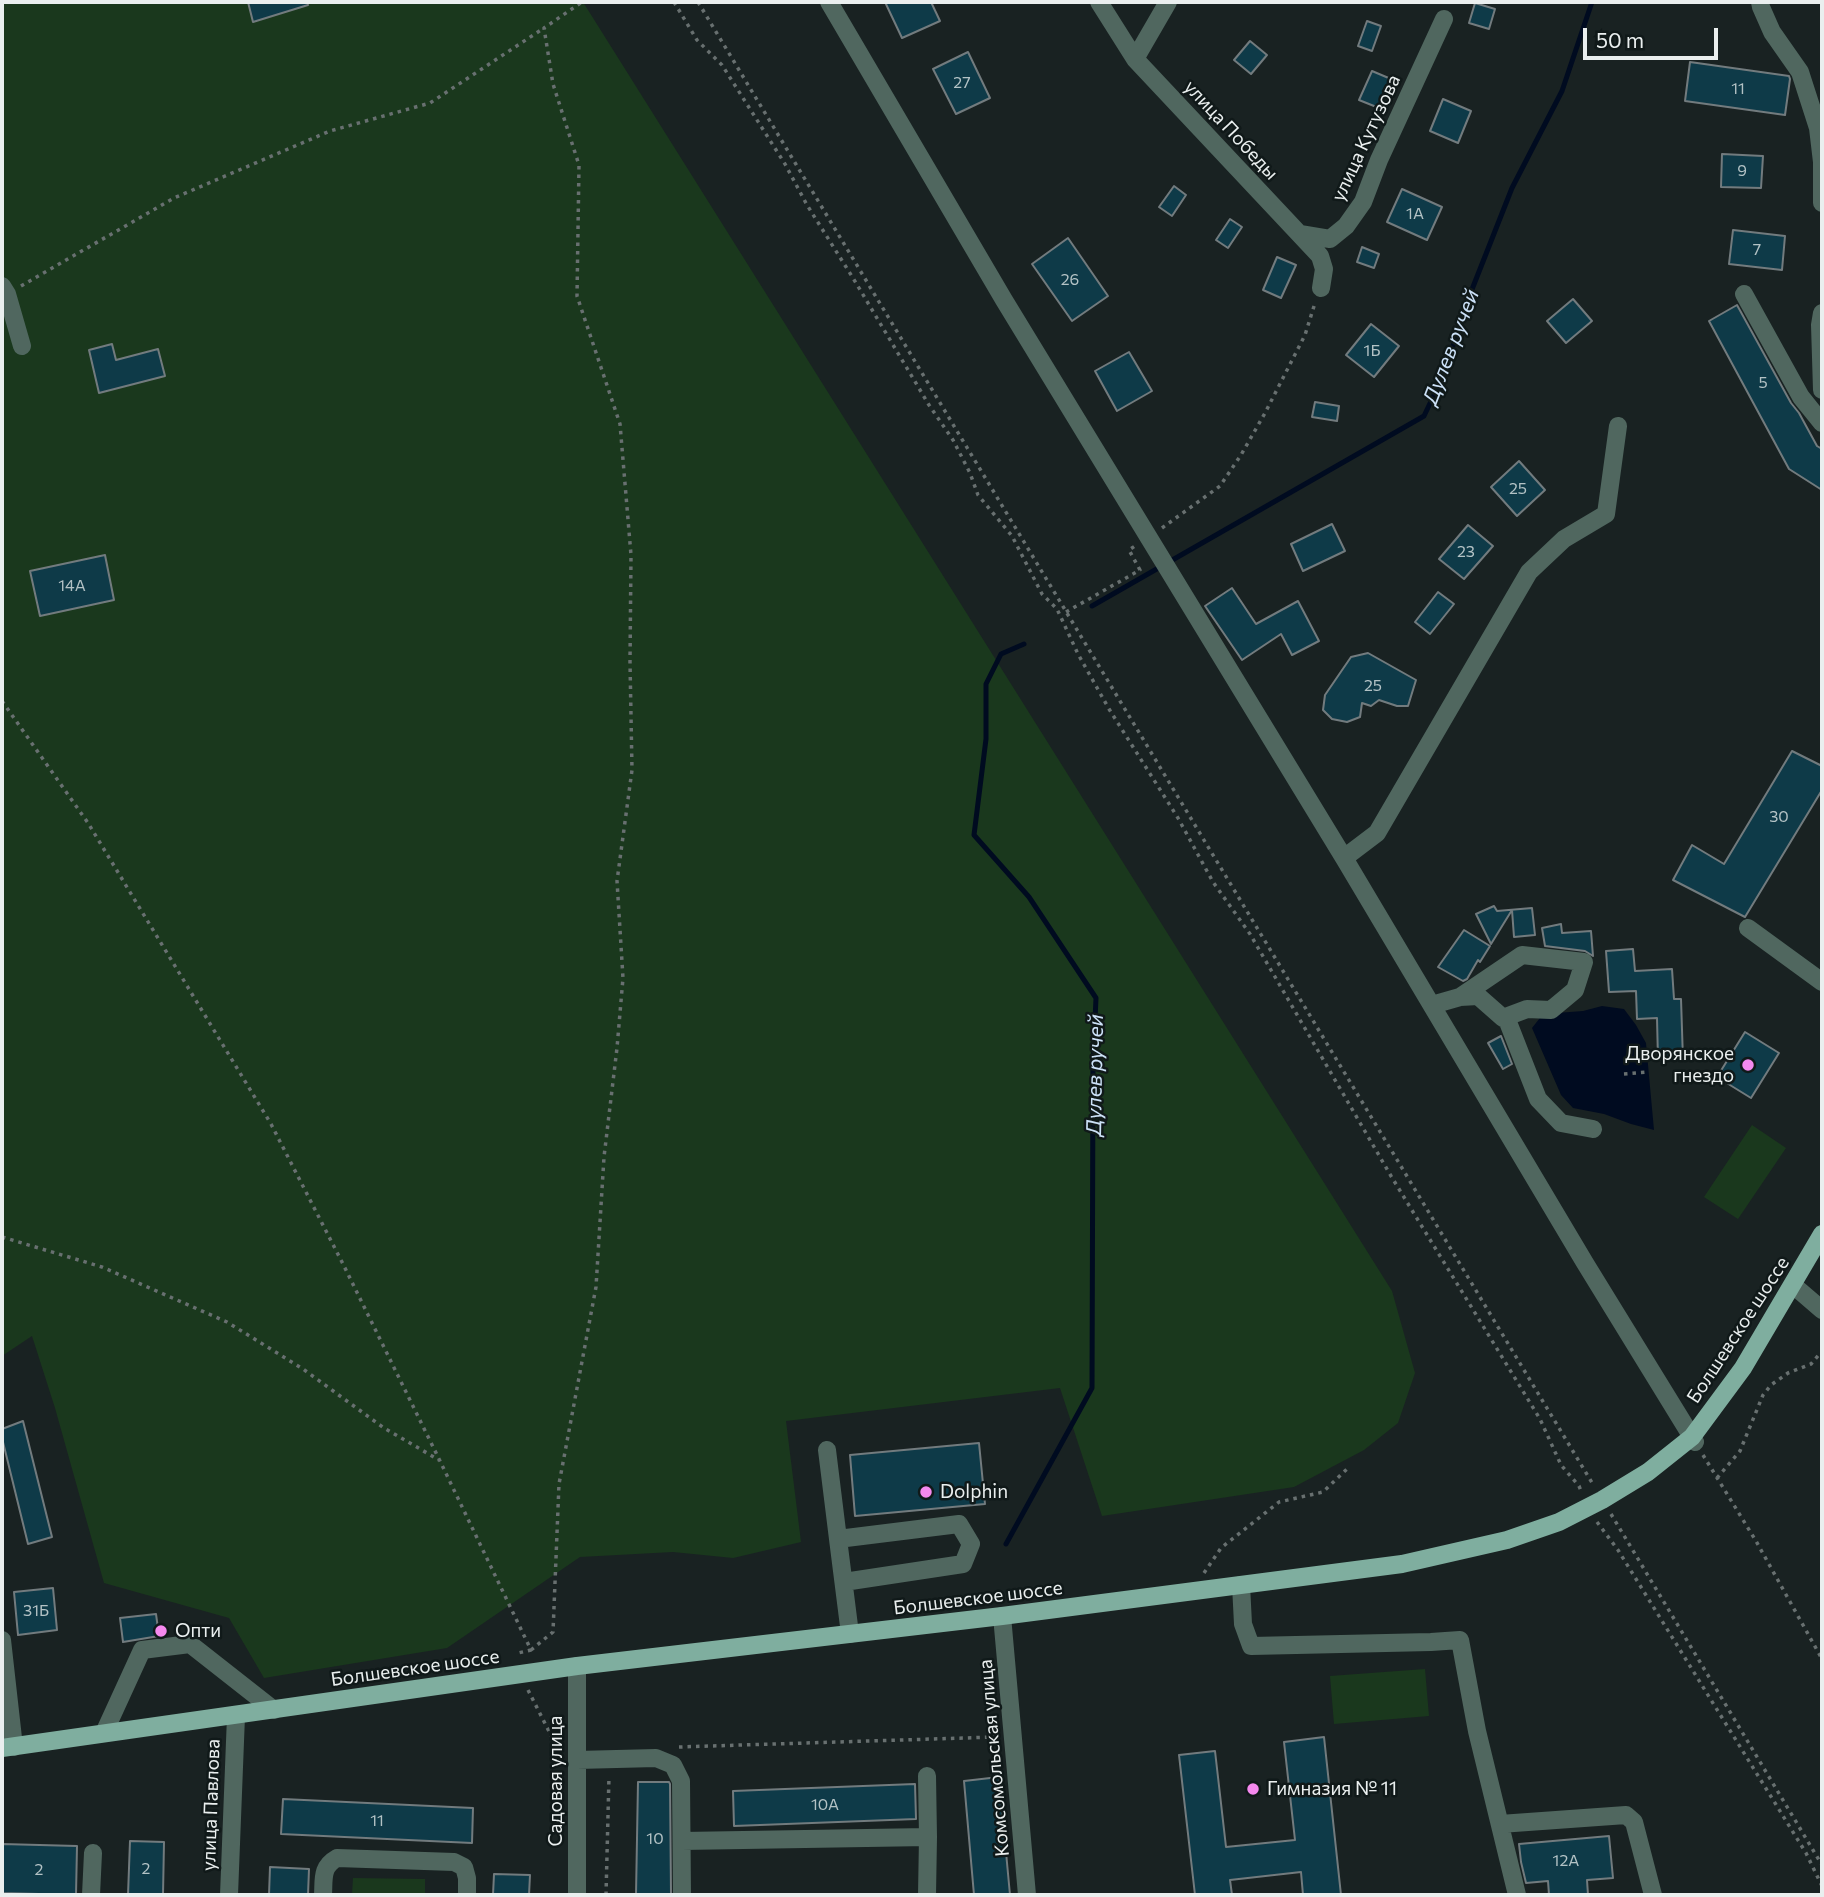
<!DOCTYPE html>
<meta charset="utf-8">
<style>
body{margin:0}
#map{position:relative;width:1824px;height:1897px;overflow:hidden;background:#192222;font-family:Commissioner,sans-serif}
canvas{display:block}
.frame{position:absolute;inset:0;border:4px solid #eaefef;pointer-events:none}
.scale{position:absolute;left:1583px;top:28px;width:135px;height:32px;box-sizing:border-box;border:4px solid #eaefef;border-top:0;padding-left:9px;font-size:21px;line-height:24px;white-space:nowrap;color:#eaefef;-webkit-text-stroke:5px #101919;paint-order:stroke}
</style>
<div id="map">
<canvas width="1824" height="1897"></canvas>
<div class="frame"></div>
<div class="scale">50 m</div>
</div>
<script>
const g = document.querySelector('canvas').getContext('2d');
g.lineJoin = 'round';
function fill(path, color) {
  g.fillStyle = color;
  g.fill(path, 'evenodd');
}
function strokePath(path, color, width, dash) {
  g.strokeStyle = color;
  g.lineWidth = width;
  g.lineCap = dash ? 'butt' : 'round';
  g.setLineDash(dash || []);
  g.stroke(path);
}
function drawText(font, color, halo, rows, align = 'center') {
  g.font = font + ' Commissioner,sans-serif';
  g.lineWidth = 5;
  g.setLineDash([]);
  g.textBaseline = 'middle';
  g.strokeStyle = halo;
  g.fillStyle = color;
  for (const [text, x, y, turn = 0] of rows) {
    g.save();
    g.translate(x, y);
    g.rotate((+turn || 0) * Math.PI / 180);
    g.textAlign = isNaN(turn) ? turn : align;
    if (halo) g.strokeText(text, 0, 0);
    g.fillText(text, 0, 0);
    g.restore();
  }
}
fill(new Path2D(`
 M2,2h581l809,1289 23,82 -17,50 -34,27 -70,37 -192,29 -42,-128 -274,33 15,121 -68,16 -60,-6 -93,5 -133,91 -183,30 -35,-60 -125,-35 -49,-175 -23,-72 -30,20z
 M1752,1125l34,23 -48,71 -34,-22z
 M1425,1669l4,47 -95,8 -4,-48z
 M353,1878l72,1v16h-73z`), '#1a381d');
fill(new Path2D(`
 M1602,1006l22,3 12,16 10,18 8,87 -23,-6 -27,-10 -31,-6 -12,-13 -29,-67 11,-14 40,-3z`), '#000b20');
strokePath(new Path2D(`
 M1092,606l332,-190 19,-40 26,-79 43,-109 50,-97 30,-89
 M1006,1544l86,-156 1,-323 3,-67 -67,-101 -55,-62 12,-96v-55l15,-30 23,-10`), '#000b20', 5);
const building = new Path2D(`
 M248,2h59l1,3 -55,17z
 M885,2h46l9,19 -38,17z
 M1475,3l20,6 -6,20 -20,-6z
 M1367,21l14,5 -9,25 -14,-5z
 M1250,41l17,14 -16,19 -17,-14z
 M968,52l22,46 -34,16 -23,-45z
 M1690,62l99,14 1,3 -5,36 -100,-14z
 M1372,71l19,8 -12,29 -20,-8z
 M1443,99l28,12 -13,32 -28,-12z
 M1722,154l41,2 -2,32 -40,-1z
 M1174,186l12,9 -14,21 -13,-9z
 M1402,189l40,18 -15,33 -40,-18z
 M1230,219l12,8 -14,21 -12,-8z
 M1733,230l52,6 -3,34 -53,-6z
 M1068,238l40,58 -36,25 -40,-57z
 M1362,247l17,7 -5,14 -17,-6z
 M1277,257l19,8 -15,33 -18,-8z
 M1573,299l19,22 -26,22 -19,-22z
 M1737,305l54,98 8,10 18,33 5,3v41l-33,-21 -80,-148z
 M1371,324l28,22 -25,31 -28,-22z
 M112,344l4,16 42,-11 7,27 -66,17 -10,-43z
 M1129,352l23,39 -35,20 -22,-40z
 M1315,402l24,4 -2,15 -25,-4z
 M1519,461l26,29 -28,26 -26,-29z
 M1332,524l13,27 -42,20 -12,-27z
 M1468,525l25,21 -29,33 -25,-20z
 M105,555l9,45 -74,16 -10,-45z
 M1232,588l24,36 42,-23 21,40 -27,14 -11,-21 -39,26 -37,-54z
 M1438,592l16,12 -24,30 -15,-12z
 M1368,653l48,27 -8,26h-11l-18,-6 -8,6 -9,-3 -2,14 -13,5 -15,-3 -9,-9 2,-15 26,-38z
 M1792,751l30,15v24l-77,127 -72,-37 19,-35 32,19z
 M1494,906l3,5 35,-3 3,27 -21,2 -2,-27 -21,34 -15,-30z
 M1561,924l1,9 29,-2 2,25 -8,-5 -40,-5 -3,-18z
 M1464,930l26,16 -10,16 -2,-2 -11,19 -4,2 -25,-14z
 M1633,949l2,22 37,-2 2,30h7l2,61h-25l-1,-42 -20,1 -1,-28 -27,1 -3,-41z
 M1745,1032l34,21 -28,45 -34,-21z
 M1501,1036l11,28 -9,5 -15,-26z
 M23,1421l29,116 -24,7 -26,-106v-9z
 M979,1443l6,61 -130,12 -5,-61z
 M53,1588l4,42 -39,5 -4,-43z
 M156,1614l3,22 -36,6 -3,-24z
 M1324,1737l17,158h-38l-2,-23 -71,8 2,15h-37l-16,-140 36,-4 11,96 69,-7 -11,-98z
 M999,1777l11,118h-36l-10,-114z
 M638,1782h31l1,2 1,111h-35z
 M915,1784l1,35 -182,7 -1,-35z
 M283,1799l190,9 -1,35 -191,-9z
 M1609,1836l4,42 -26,2 1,15h-39l-1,-14 -22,2 -5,-21 -2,-18z
 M130,1841l34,1 -1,53h-35z
 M2,1844l75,2 -1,49 -74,-2z
 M270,1867l39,2 -1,26h-39z
 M494,1874l36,1 -1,20h-36z`);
fill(building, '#0e3a48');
strokePath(building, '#727b7e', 2);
strokePath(new Path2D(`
 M674,2l23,38 25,25 63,99 22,41 46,73 76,127 24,35 17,33 8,22 34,41 30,58 15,15 21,45 31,55 69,109 35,64 37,52 141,242 149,243 21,46 18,21 2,5
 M698,2l896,1484
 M21,286l153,-88 156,-67 100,-28 114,-75
 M1162,528l58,-42 21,-31 24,-42 40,-78 10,-32
 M1066,612l74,-42 -11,-20 6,-4
 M2,701l86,122 183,301 72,140 97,197 91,189 -13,3
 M1624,1074l24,-2
 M2,1237l100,30 125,55 76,47 81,59 55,32
 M1703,1455l53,86 66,118
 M1717,1478l23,-27 23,-56 8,-10 17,-12 23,-9 11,-13
 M1611,1514l211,351
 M1597,1522l21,28 188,303 16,33
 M1204,1573l17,-25 58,-46 44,-10 25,-24
 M531,1650l22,-18 6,-148 37,-197 8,-130 13,-109 6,-70 -6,-97 15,-111 -2,-108 1,-107 -11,-131 -43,-128 2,-131 -26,-81 -9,-56 38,-26
 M528,1690l31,61
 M679,1747l317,-10
 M606,1895l3,-119`), '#687070', 3.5, [3.5, 5]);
strokePath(new Path2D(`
 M829,2l175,298 340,558 241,405 110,179
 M1099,2l36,57 185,197 4,13 -3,19
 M1760,2l1,5 11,25 28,40 18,56 4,34v41
 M1135,59l33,-57
 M1300,234l30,5 16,-13 17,-24 16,-42 65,-141
 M2,286l5,8 15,52
 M1744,294l57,103 21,26
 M1822,313l-2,12 2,65
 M1344,858l33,-25 152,-261 35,-33 42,-25 12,-88
 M1748,928l74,54
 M1432,1005l28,-8 62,-42 62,7 -9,28 -24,20 -24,-1 -24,9 -25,-22 -18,1
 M1506,1017l32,82 23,24 32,6
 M1793,1285l29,25
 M827,1450l11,89
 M844,1582l119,-18 8,-20 -12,-20 -121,15 12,95
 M1241,1585l2,39 8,22 180,-4 29,-2 17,91 40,164
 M1002,1616l25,279
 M2,1640l12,107
 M577,1666v229
 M104,1733l38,-83 48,-6 84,66
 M577,1760l79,-2 17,7 8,16 1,114
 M1500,1824l126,-9 8,7 19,73
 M682,1841l246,-4 -1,-61
 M91,1895l2,-42
 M229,1895l7,-179
 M323,1895c1,-16 -2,-28 14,-37l117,4 10,5 3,11v17
 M927,1895l1,-58`), '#50675f', 18);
strokePath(new Path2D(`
 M2,1748l575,-82 425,-50 400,-52 105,-24 52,-18 43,-22 46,-28 44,-35 51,-69 79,-134`), '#7fae9f', 18);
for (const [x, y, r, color] of [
 [1748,1065,7,"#f589ee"],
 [926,1492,7,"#f589ee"],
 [161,1631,7,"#f589ee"],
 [1253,1789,7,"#f589ee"]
]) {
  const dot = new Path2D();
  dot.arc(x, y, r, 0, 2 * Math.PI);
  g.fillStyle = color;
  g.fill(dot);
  strokePath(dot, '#101919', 2.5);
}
drawText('16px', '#b3c2c5', null, [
 ["27",962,83],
 ["11",1738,89],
 ["9",1742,171],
 ["1А",1415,214],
 ["7",1757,250],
 ["26",1070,280],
 ["1Б",1372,351],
 ["5",1763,383],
 ["25",1518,489],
 ["23",1466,552],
 ["14А",72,586],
 ["25",1373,686],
 ["30",1779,817],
 ["31Б",36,1611],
 ["10А",825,1805],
 ["11",377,1821],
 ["10",655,1839],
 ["12А",1566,1861],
 ["2",146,1869],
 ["2",39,1870]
]);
drawText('19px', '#eaefef', '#101919', [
 ["улица Победы",1231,130,47],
 ["улица Кутузова",1366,138,-65],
 ["Болшевское шоссе",1738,1330,-57],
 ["Болшевское шоссе",978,1598,-7],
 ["Болшевское шоссе",415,1668,-8],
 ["Комсомольская улица",994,1758,-95],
 ["Садовая улица",556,1781,-90],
 ["улица Павлова",211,1805,-88]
]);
drawText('19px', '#eaefef', '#101919', [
 ["Дворянское",1734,1054,"right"],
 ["гнездо",1734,1076,"right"],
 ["Dolphin",940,1492],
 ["Опти",175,1631],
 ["Гимназия № 11",1267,1789]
], 'left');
drawText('italic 21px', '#cce1f7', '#101919', [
 ["Дулев ручей",1451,347,-69],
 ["Дулев ручей",1095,1075,-89]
]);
</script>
